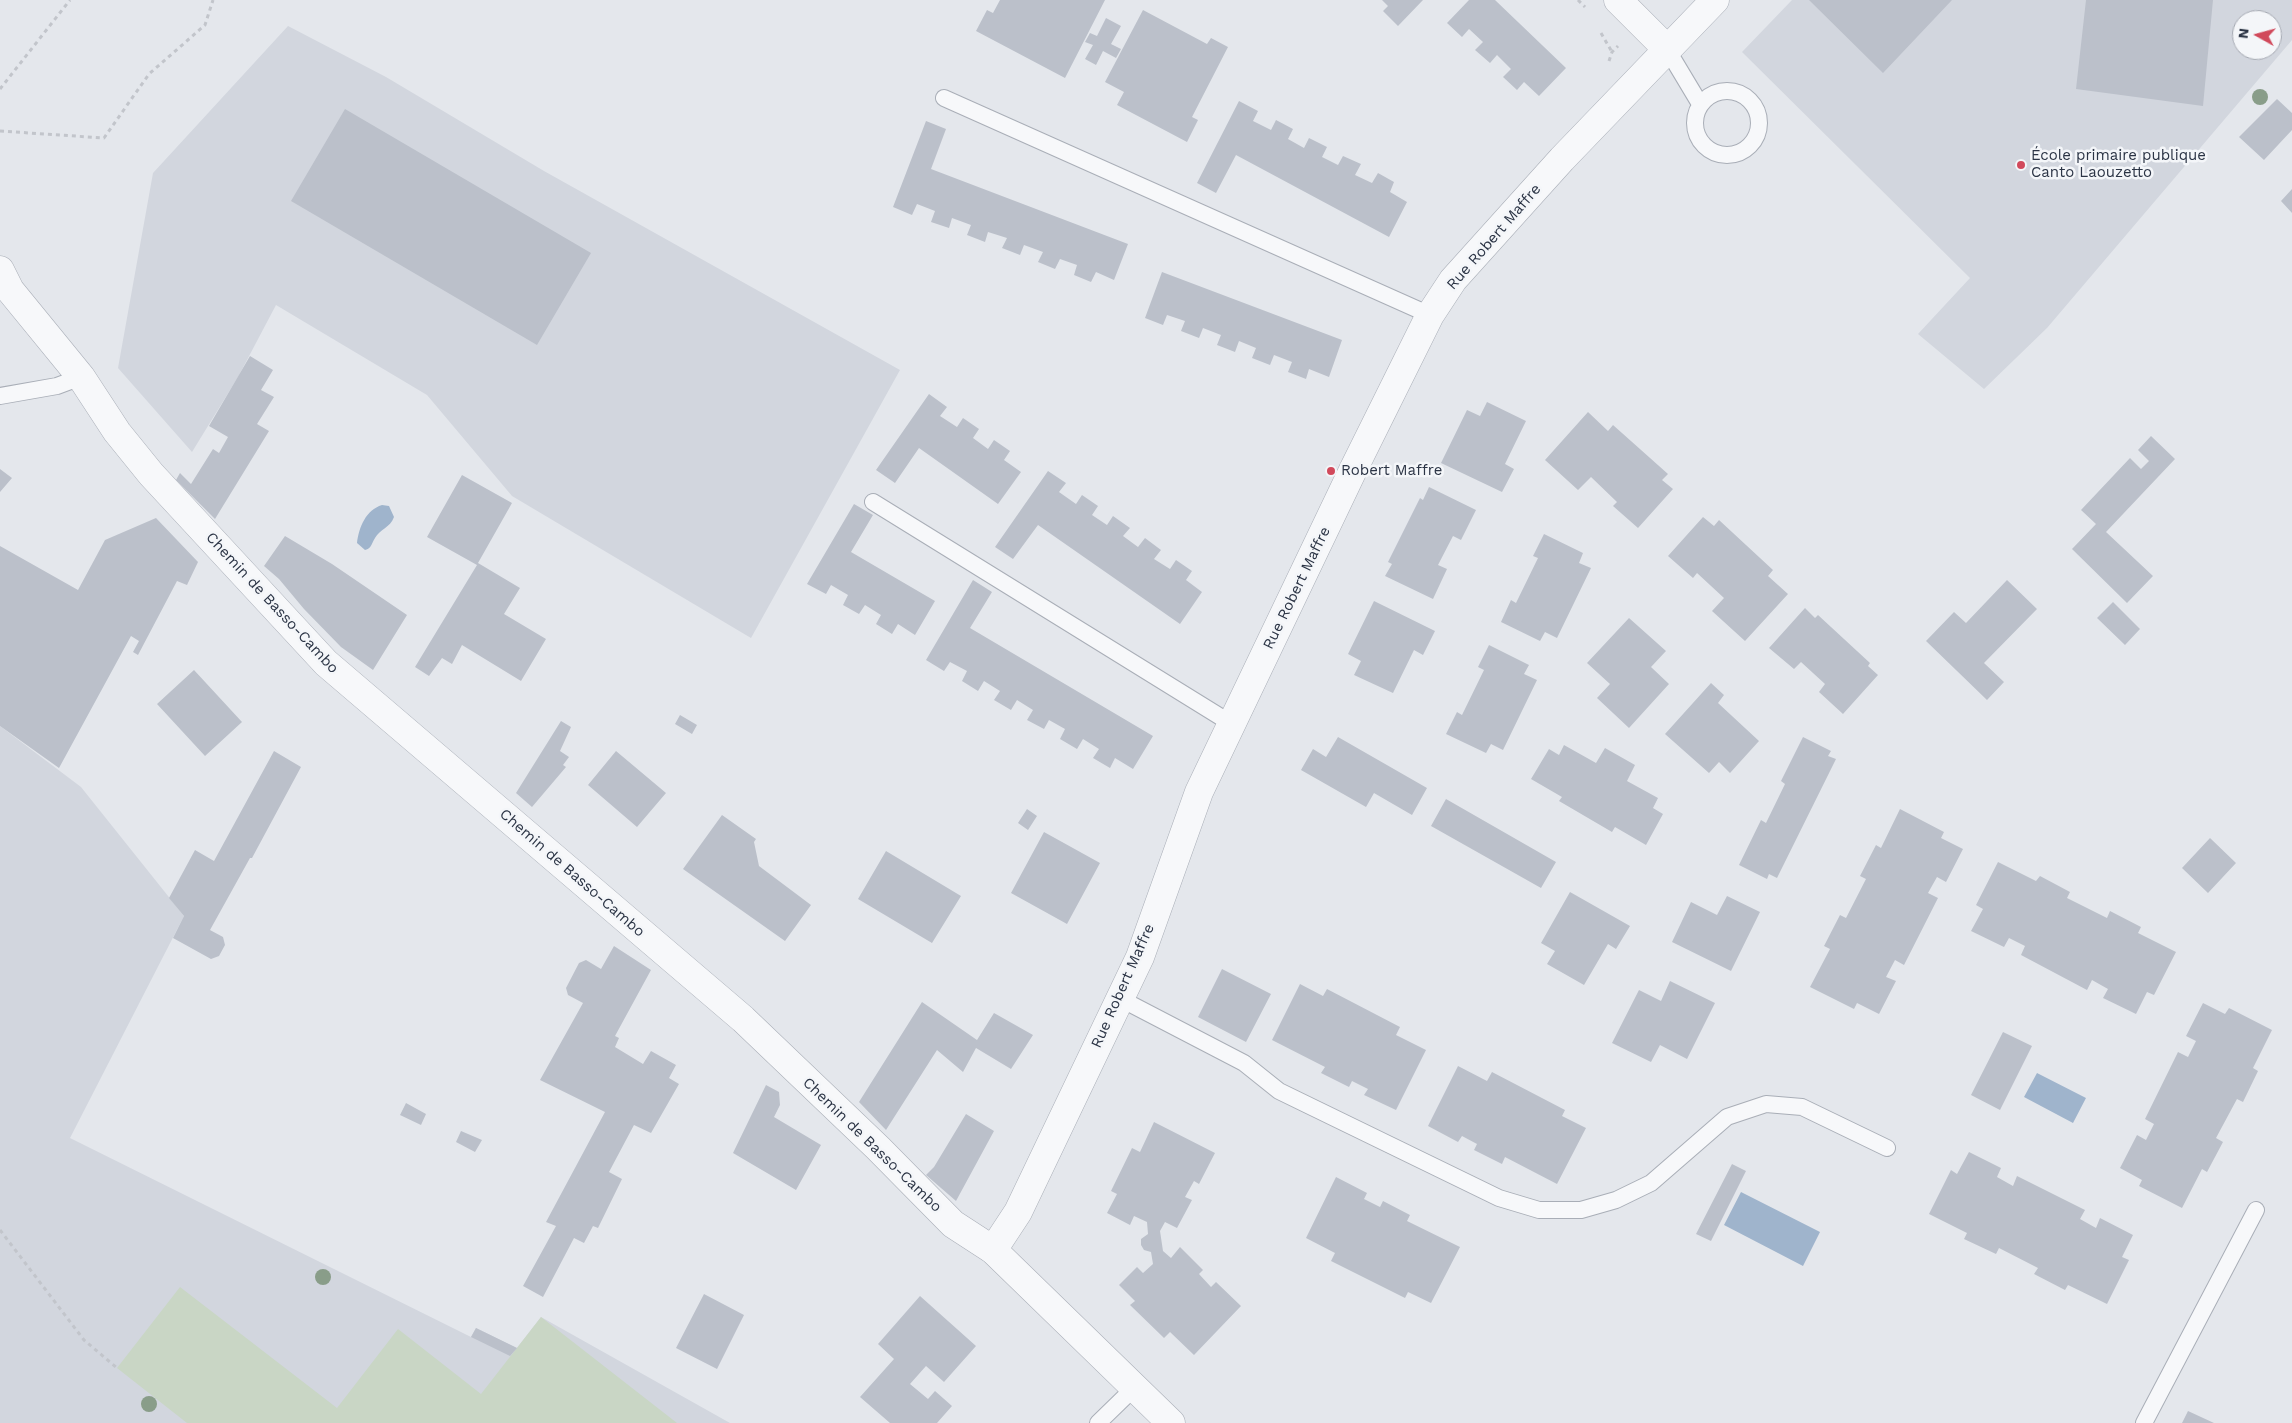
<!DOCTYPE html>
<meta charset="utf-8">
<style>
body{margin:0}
#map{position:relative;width:2292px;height:1423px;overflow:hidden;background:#e4e7ec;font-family:"Work Sans",sans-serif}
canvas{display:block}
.north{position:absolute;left:2232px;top:10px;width:50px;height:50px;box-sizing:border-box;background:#f4f6f9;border:1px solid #a4a8b1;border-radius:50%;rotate:277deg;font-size:14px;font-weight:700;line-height:20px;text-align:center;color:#2b3445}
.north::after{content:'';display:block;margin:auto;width:18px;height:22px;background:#d1495b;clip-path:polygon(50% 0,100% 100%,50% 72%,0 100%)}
</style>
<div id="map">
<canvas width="2292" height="1423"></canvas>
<div class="north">N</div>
</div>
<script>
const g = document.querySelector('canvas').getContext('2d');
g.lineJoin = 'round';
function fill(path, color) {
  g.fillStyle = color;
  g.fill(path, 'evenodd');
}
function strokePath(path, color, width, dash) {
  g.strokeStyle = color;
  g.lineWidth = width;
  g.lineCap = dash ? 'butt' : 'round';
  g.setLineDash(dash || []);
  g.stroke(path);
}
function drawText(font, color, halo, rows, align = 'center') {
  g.font = font + ' "Work Sans",sans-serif';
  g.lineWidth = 5;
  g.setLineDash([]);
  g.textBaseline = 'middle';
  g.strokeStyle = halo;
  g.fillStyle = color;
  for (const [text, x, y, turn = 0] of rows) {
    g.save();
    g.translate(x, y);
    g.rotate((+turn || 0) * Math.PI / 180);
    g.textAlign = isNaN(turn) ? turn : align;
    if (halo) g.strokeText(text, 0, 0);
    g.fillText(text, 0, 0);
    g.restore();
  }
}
fill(new Path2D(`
 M1792,0h500v40l-245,288 -63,61 -66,-55 52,-56 -228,-226zM2242,20h30v30h-30z
 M288,26l98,51 158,94 356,199 -149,268 -239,-142 -85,-101 -151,-90 -38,72 -46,75 -74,-84 35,-195z
 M0,726l81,61 103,129 -114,222 401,199 5,-9 41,20 24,-31 189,106h-730z`), '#d2d6de');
fill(new Path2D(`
 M180,1287l157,121 61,-79 83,65 60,-77 136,106h-490l-70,-55z`), '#c9d6c5');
fill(new Path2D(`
 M382,505l7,1 5,11c-4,11 -14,12 -19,21 -4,6 -3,10 -10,12l-8,-7c2,-16 9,-33 25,-38z
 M2037,1073l49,25 -13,25 -49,-26z
 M1741,1192l79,40 -17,34 -79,-41z`), '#9fb4cc');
fill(new Path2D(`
 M1000,0h105l-40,78 -89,-47 11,-21 6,3z
 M1382,0h41l-25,26 -15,-15 5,-5z
 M1469,0h26l71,68 -27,28 -15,-14 -7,8 -14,-13 8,-8 -14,-14 -7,8 -15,-13 8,-8 -14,-13 -7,8 -15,-14z
 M1809,0h143l-69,73z
 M2086,0h127l-10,106 -127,-17z
 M1143,10l64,34 4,-6 17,9 -36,70 6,3 -11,22 -70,-37 7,-13 -19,-10z
 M1106,18l15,8 -10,18 10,5 -5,9 -13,-7 -7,14 -11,-6 8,-14 -8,-3 5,-9 7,3z
 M2277,99l15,14v17l-28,30 -25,-23z
 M1239,101l19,10 -5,10 18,9 5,-10 17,9 -5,10 16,9 5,-10 18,9 -5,10 16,8 5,-9 18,8 -6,11 17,8 6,-10 16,9 -4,10 17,10 -18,35 -153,-82 -20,38 -19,-10z
 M345,109l246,144 -54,92 -246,-144z
 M926,121l20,8 -15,40 197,75 -14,36 -18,-8 -5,10 -17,-7 3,-10 -17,-6 -5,10 -17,-7 5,-10 -19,-7 -4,10 -18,-7 5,-10 -19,-6 -3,10 -18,-7 4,-10 -19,-7 -3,10 -18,-6 4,-11 -18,-7 -5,11 -19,-8z
 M2292,189v24l-11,-12z
 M1162,272l180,68 -13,37 -20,-8 -3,10 -18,-7 4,-10 -18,-7 -4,10 -18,-7 4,-10 -17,-7 -4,11 -18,-7 4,-10 -18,-7 -4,10 -18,-7 4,-10 -18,-6 -4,10 -18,-7z
 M250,356l23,14 -12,20 13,7 -17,27 12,7 -54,88 -39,-39 4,-7 11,11 22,-35 6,4 9,-16 -19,-11z
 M929,394l18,13 -7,9 17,11 6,-9 16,11 -6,9 15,11 6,-9 16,11 -6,9 17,12 -23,32 -79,-56 -24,35 -19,-13z
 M1487,402l39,19 -21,43 9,5 -12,23 -61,-29 26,-53 13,6z
 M1588,412l20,19 5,-6 55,49 -6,6 11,9 -35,39 -25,-22 4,-4 -26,-25 -13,13 -33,-30z
 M2151,436l24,23 -69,73 47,44 -26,27 -55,-54 24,-25 -15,-14 49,-52 11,11 8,-8 -11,-11z
 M0,469l12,9 -12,14z
 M1048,471l18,12 -7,9 17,12 6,-9 16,11 -6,9 15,10 6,-9 17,12 -7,8 15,11 7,-9 16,12 -7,9 16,10 6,-9 16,11 -6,9 16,12 -22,32 -142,-99 -25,34 -18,-12z
 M462,475l50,28 -34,60 42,25 -16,26 42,25 -25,42 -59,-36 -10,19 -10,-6 -13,18 -14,-9 62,-102 -50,-28z
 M1429,487l47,23 -15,30 -8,-4 -15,29 9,4 -14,30 -48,-23 7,-12 -4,-2 32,-64 3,2z
 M854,504l19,11 -22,37 84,49 -20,34 -17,-11 -6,10 -16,-10 5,-9 -16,-10 -6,9 -16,-9 5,-10 -17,-10 -5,9 -19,-10z
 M1703,517l11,9 5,-6 54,50 -5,6 20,18 -43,47 -33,-30 12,-13 -27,-25 -4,5 -25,-22z
 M156,518l42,44 -11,23 -10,-4 -39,74 -5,-3 6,-11 -8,-5 -72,132 -59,-42v-180l78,44 27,-50z
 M1544,534l39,19 -4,10 12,5 -34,70 -12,-6 -5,9 -39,-19 10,-22 5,3 22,-45 -5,-2z
 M285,536l47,28 75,51 -34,55 -32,-23 -37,-38 -25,-30 -15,-13z
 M973,580l19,12 -22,36 183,108 -20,33 -18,-11 -5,10 -17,-10 6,-9 -16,-10 -6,10 -17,-10 5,-10 -16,-9 -5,9 -17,-9 6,-10 -16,-10 -6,10 -17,-10 6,-9 -16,-10 -6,10 -16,-10 5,-10 -17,-9 -6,9 -18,-11z
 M2007,580l30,29 -53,54 20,19 -17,18 -61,-59 28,-29 12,11z
 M1374,601l61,30 -12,24 -9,-5 -21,43 -39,-18 7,-14 -13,-7z
 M2113,602l27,27 -15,16 -28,-27z
 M1805,608l10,10 3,-3 52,48 -2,3 10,9 -35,39 -24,-22 6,-8 -24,-22 -7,7 -25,-21z
 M1629,618l37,33 -15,16 18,17 -40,44 -32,-30 13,-14 -23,-21z
 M1489,645l40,20 -5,9 13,6 -34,70 -12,-6 -5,9 -40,-19 11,-22 5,3 22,-45 -6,-3z
 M194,670l48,52 -37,34 -48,-52z
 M1711,683l13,12 -6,8 41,38 -29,32 -11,-11 -10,11 -44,-39z
 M680,715l17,10 -5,9 -17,-10z
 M561,721l10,6 -11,24 9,6 -6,8 3,2 -34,40 -16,-14z
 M1338,737l89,51 -15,27 -38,-22 -8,14 -65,-37 12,-21 13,8z
 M1803,737l28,14 -3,5 8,3 -59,119 -8,-4 -2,5 -28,-14 22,-45 5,3 19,-39 -4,-3z
 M1564,745l32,18 9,-15 30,17 -8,16 31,17 -5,10 10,6 -17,31 -31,-18 -3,5 -53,-31 3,-4 -31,-18 18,-30 10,6z
 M274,751l27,16 -49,91h-2l-40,72 13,7 2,8 -6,11 -8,3 -38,-21 11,-22 -15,-18 26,-48 19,11z
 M616,751l50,42 -29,34 -49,-42z
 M1446,799l110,63 -15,26 -110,-62z
 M1027,809l10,7 -9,14 -10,-7z
 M1900,809l44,23 -3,6 22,11 -17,33 -9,-5 -9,16 10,5 -34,67 -9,-5 -9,17 10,4 -17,33 -22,-11 -3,6 -44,-22 20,-38 -6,-3 16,-31 6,3 20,-39 -6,-3 16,-31 5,3z
 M722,815l34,24 -2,3 5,24 52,39 -26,36 -102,-72z
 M1044,832l56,31 -33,61 -56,-31z
 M2210,838l26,25 -28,30 -26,-25z
 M886,851l75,45 -29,47 -74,-44z
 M1998,862l38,19 4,-5 30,16 -3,6 40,20 3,-7 31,16 -3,6 38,19 -22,43 -7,-3 -11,22 -33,-16 5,-9 -16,-9 -5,10 -66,-35 4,-9 -16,-8 -5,9 -33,-16 12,-22 -7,-4z
 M1570,892l60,34 -14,23 -8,-5 -24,41 -37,-21 8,-13 -14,-8z
 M1727,896l33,16 -29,59 -59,-29 19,-40 26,13z
 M614,946l37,24 -36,66 4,2 -4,9 28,17 8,-13 25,14 -7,13 10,6 -28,49 -17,-8 -25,47 13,7 -24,49 -5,-2 -9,17 -10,-5 -31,59 -20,-11 33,-60 -10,-4 59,-110 -65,-32 43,-77 -15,-8 -2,-7 13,-25 7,-3 15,9z
 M1222,969l49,25 -25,48 -48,-25z
 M1670,981l45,22 -28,56 -27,-14 -9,17 -39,-19 27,-53 22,11z
 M1300,984l23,12 4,-7 73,38 -4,8 30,15 -30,60 -32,-15 4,-6 -16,-8 -3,6 -28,-14 4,-6 -53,-27z
 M922,1002l55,38 17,-27 39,22 -22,34 -35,-21 -13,24 -26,-22 -51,80 -27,-28z
 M2203,1003l22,11 4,-6 43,22 -19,38 5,3 -15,31 -6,-3 -21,39 7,4 -16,30 -5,-3 -20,39 -43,-22 3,-6 -22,-12 17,-33 9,5 8,-16 -9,-5 33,-67 10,5 8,-16 -10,-5z
 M2003,1032l29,14 -32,64 -29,-15z
 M1458,1066l29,15 5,-9 73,38 -3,6 24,12 -29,56 -52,-27 -3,7 -28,-14 3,-6 -15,-8 -4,6 -30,-16z
 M766,1085l13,7 1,13 -6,12 47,28 -25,45 -63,-37z
 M406,1103l20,11 -5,11 -21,-10z
 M966,1114l28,17 -38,70 -30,-26 8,-8z
 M1154,1122l61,31 -16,31 -5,-3 -9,16 7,3 -15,28 -12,-6 -5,9 3,20 8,7 9,-11 23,23 -4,4 12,13 5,-5 25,24 -47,49 -24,-23 -6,6 -34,-33 5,-4 -16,-16 18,-18 6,6 10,-9 -2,-12 -7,-2 -3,-5v-6l7,-5 -1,-12 -13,-6 -4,9 -23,-12 10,-19 -6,-3 21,-43 8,4z
 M461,1131l21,9 -7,12 -19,-10z
 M1969,1152l32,16 -4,9 16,9 4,-10 68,34 -5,9 16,9 4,-10 33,17 -11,22 7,3 -22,44 -39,-19 -3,5 -31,-16 4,-6 -39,-20 -3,6 -32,-15 3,-6 -38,-19 22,-44 6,4z
 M1732,1164l14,7 -35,70 -15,-7z
 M1336,1177l31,16 -3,6 16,8 3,-6 27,14 -3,6 53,26 -29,56 -23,-11 -3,6 -74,-37 4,-8 -29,-15z
 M704,1294l40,21 -27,54 -41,-21z
 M920,1296l56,50 -32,36 -18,-16 -16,18 18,15 7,-8 17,15 -15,17h-47l-30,-26 34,-38 -16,-15z
 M476,1328l41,20 -7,8 -39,-19z
 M2188,1411l26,12h-32z`), '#bbc0ca');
const service = new Path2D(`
 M1667,49l33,55
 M1695 123a32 32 0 1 1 64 0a32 32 0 1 1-64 0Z
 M944,98l486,217
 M0,396l57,-10 24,-9
 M873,502l359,222
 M1119,998l125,65 35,28 220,107 40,12h42l35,-10 35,-17 76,-66 39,-13 36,3 85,41
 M1098,1423l36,-35
 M2144,1423l112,-213`);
const minor = new Path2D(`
 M1618,0l49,49
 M993,1250l25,-38 122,-255 59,-165 155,-324 76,-153 23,-35 109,-121 153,-159`);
const tertiary = new Path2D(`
 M0,270l10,20 71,87 36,55 34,42 175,189 417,356 135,129 75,76 40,26 178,173`);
strokePath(service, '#a9aeb7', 18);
strokePath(minor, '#a9aeb7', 29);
strokePath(tertiary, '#a9aeb7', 29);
strokePath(new Path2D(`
 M1578,0l7,7
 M1601,33l11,19
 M1609,61l3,-9 6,-6
 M0,89l70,-89
 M0,131l104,7 45,-64 56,-49 8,-25
 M0,1230l84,110 33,28`), '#c2c5cb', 3, [4, 4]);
strokePath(service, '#f7f8fa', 16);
strokePath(minor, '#f7f8fa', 28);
strokePath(tertiary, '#f7f8fa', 28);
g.fillStyle = '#899d89';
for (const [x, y] of [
 [2260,97],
 [323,1277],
 [149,1404]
]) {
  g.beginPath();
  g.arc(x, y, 8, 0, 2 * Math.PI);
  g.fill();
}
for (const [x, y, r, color] of [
 [2021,165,5,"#d1495b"],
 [1331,471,5,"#d1495b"]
]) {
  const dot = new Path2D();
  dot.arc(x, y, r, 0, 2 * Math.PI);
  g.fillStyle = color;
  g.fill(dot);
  strokePath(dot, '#f4f6f9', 2);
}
drawText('15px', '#2b3445', '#f4f6f9', [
 ["École primaire publique",2031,156],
 ["Canto Laouzetto",2031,173],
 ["Robert Maffre",1341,471]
], 'left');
drawText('15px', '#2b3445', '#f4f6f9', [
 ["Rue Robert Maffre",1494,237,-49],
 ["Rue Robert Maffre",1297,588,-64],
 ["Chemin de Basso-Cambo",272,603,47],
 ["Chemin de Basso-Cambo",572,873,41],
 ["Rue Robert Maffre",1123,986,-66],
 ["Chemin de Basso-Cambo",872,1145,44]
]);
</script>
